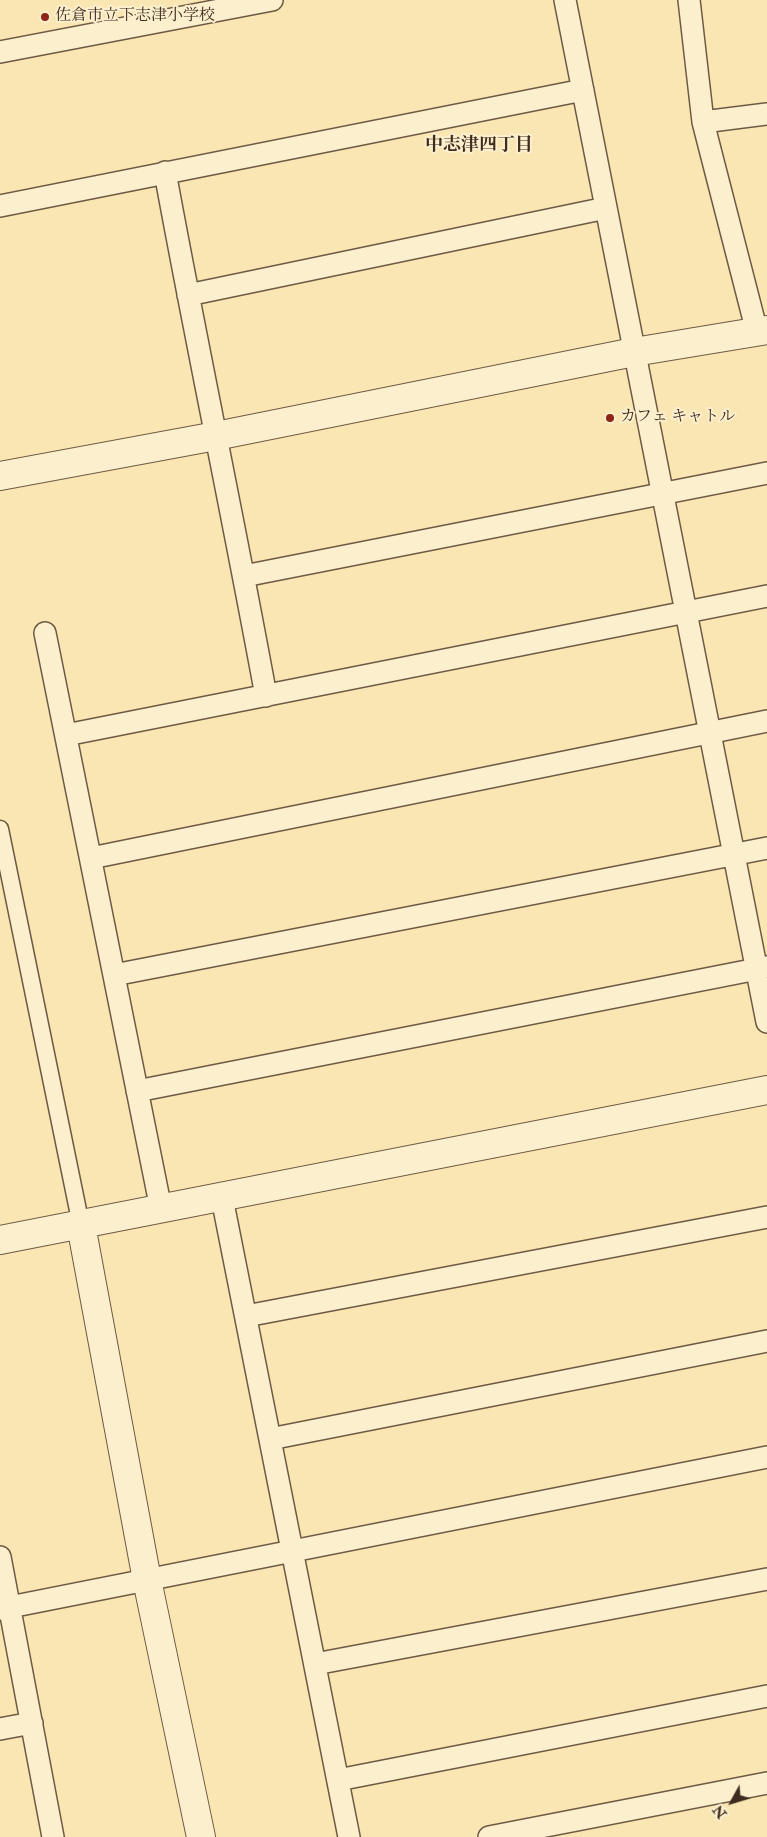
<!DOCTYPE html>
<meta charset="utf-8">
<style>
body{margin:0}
#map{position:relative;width:767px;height:1837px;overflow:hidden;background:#f9e6b2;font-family:"IM FELL Double Pica",serif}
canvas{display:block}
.north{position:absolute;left:707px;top:1777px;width:50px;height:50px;-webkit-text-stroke:4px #fbefcd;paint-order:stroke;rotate:231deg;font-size:14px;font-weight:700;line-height:20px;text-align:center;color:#402b1f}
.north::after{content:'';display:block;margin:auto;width:18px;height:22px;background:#402b1f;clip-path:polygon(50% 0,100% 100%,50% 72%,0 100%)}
</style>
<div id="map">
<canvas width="767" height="1837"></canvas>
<div class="north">N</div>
</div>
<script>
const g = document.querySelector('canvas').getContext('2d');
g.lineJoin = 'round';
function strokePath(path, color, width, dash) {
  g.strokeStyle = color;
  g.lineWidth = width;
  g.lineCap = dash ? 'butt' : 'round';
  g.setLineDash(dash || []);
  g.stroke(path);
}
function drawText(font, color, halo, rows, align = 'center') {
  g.font = font + ' "IM FELL Double Pica","Noto Serif JP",serif';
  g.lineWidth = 4;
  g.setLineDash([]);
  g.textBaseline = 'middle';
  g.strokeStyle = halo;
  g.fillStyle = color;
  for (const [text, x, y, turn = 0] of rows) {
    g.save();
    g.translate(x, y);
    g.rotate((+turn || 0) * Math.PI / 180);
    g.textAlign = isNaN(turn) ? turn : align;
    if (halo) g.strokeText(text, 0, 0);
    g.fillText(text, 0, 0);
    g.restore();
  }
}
const pedestrian = new Path2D(`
 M0,829l81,396`);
const minor = new Path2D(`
 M565,0l202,1022
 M689,0l14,122 54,210
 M0,52l272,-52
 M703,122l64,-8
 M165,172c32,175 69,349 101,524
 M0,206l583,-116
 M188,295l418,-87
 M244,576l523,-103
 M45,633l116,576
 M66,735l701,-139
 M91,858l676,-137
 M114,975l653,-127
 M137,1091l630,-124
 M222,1198l127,639
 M246,1316l521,-99
 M270,1439l497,-98
 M0,1557l53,280
 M0,1609l767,-152
 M315,1664l452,-85
 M0,1729l32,-6
 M338,1780l429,-84
 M489,1837l278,-54`);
const tertiary = new Path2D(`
 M0,476l216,-40 418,-84 133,-22
 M81,1225l66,355 54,257
 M0,1240l767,-150`);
strokePath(pedestrian, '#6e5a44', 19);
strokePath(minor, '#6e5a44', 24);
strokePath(tertiary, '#6e5a44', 30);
strokePath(pedestrian, '#fbefcd', 16);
strokePath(minor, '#fbefcd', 21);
strokePath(tertiary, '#fbefcd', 28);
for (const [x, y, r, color] of [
 [45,17,5,"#8f2418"],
 [610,418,5,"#8f2418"]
]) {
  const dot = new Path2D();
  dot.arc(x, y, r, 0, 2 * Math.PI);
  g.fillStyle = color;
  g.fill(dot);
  strokePath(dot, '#fbefcd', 2);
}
drawText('16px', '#402b1f', '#fbefcd', [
 ["佐倉市立下志津小学校",55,17],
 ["カフェ キャトル",620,418]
], 'left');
drawText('bold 18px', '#402b1f', '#fbefcd', [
 ["中志津四丁目",479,146]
]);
</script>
